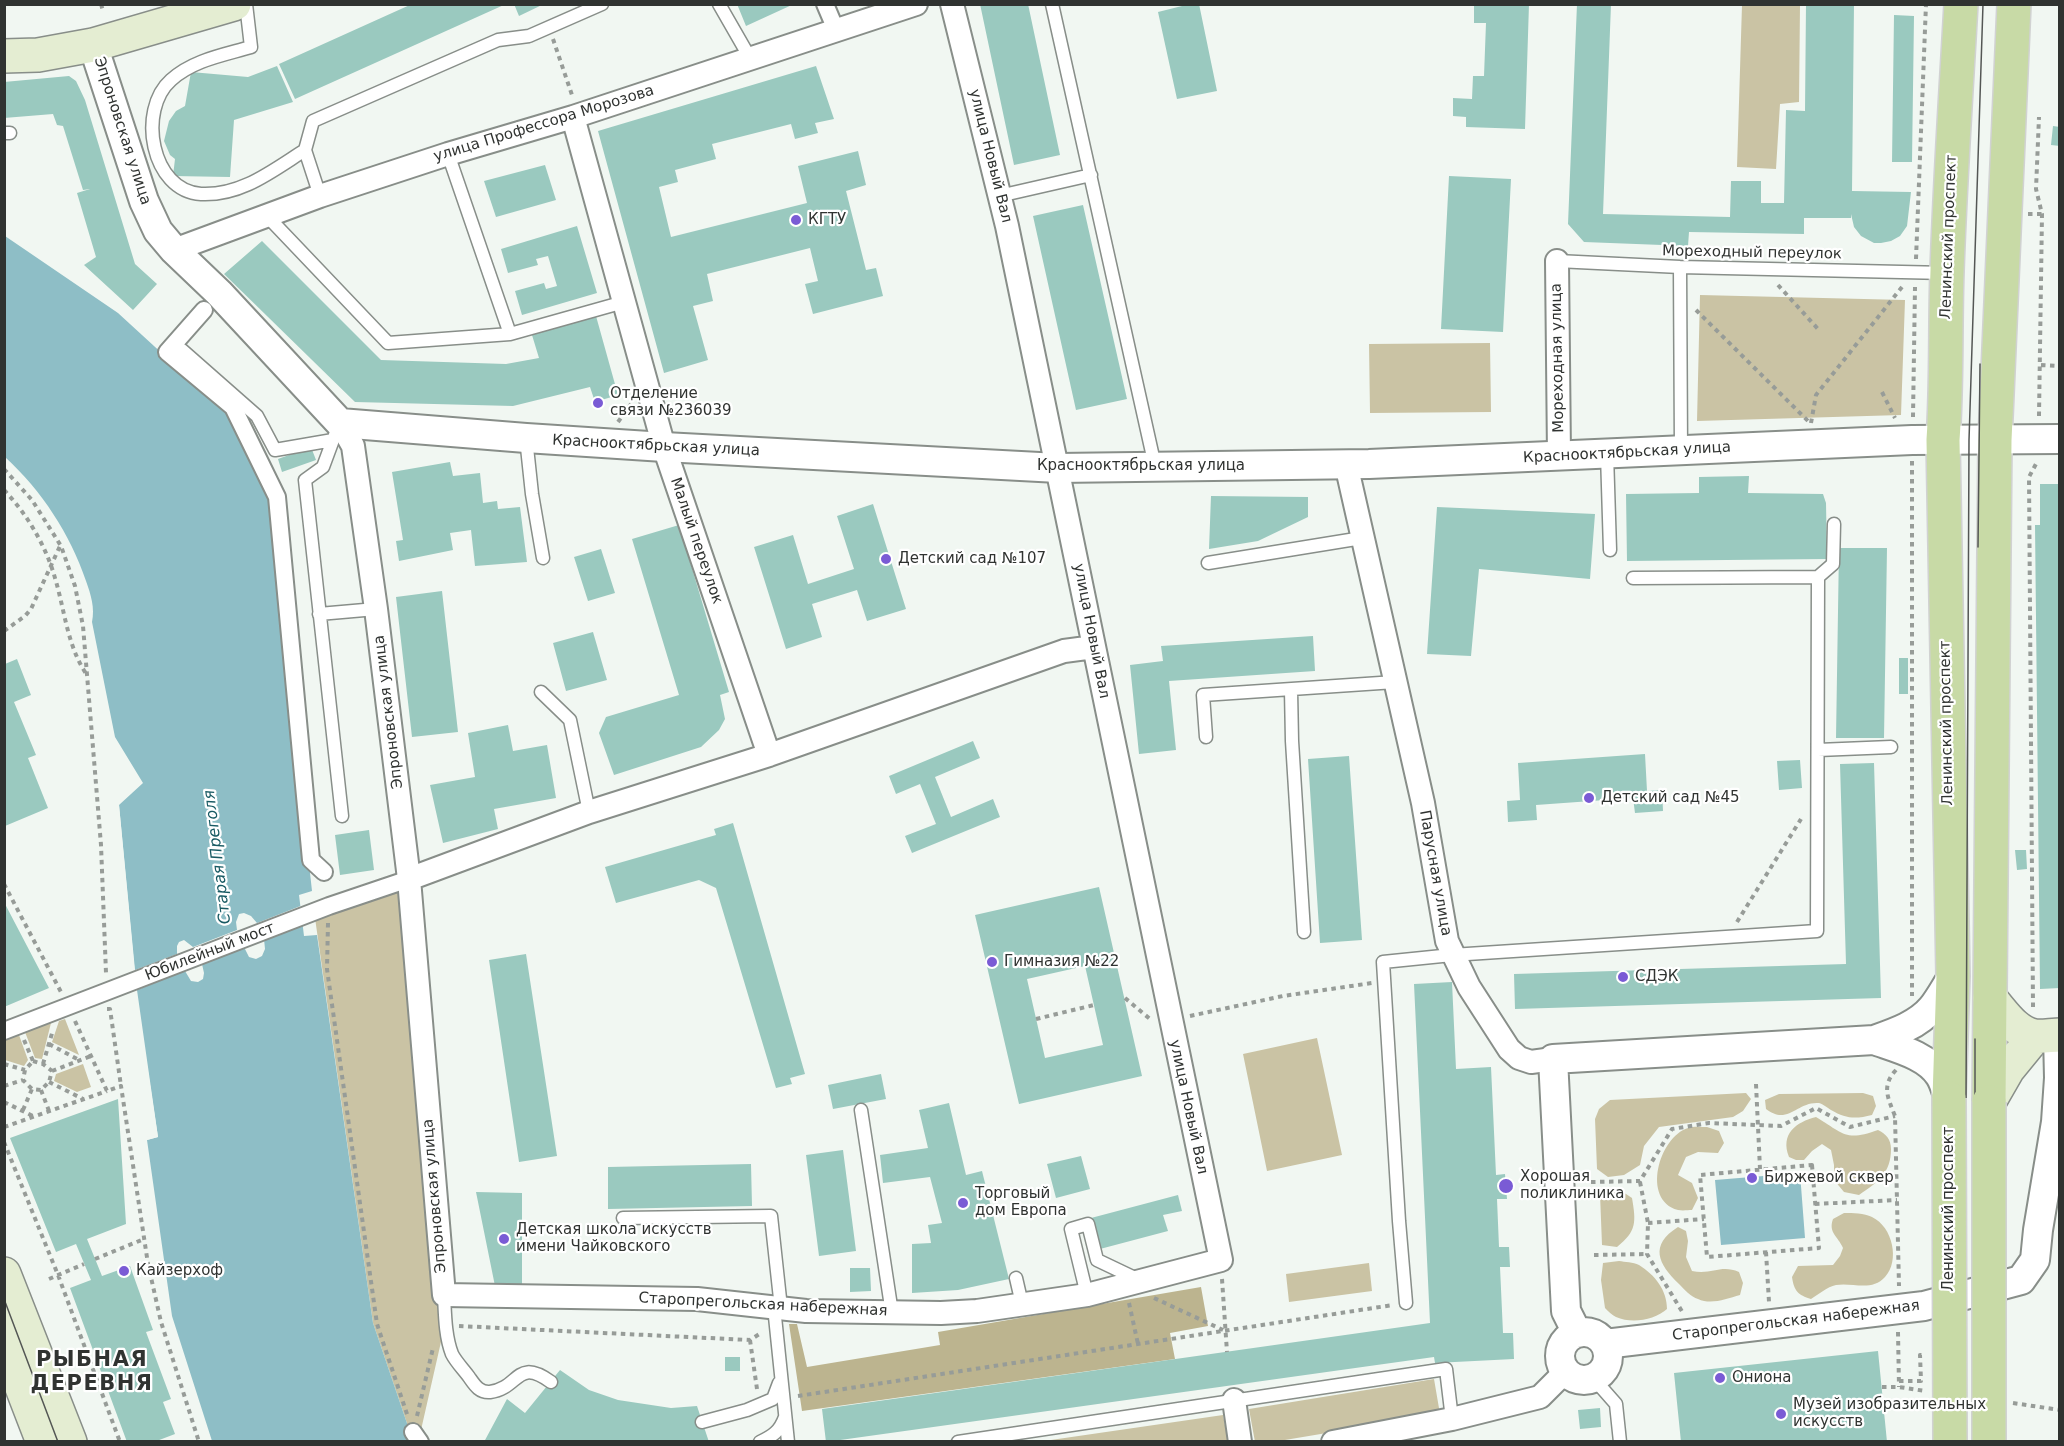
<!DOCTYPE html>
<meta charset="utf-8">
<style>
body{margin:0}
#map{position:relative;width:2064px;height:1446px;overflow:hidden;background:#f1f7f2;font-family:"DejaVu Sans",sans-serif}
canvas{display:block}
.frame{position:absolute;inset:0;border:6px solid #303331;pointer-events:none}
</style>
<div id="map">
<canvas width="2064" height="1446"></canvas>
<div class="frame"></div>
</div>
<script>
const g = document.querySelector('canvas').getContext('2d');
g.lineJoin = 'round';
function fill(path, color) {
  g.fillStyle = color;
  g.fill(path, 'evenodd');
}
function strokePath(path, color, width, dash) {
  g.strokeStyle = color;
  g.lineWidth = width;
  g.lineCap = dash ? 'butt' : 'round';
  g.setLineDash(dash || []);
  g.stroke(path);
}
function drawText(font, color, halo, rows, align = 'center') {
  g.font = font + ' "DejaVu Sans",sans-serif';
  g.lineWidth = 4.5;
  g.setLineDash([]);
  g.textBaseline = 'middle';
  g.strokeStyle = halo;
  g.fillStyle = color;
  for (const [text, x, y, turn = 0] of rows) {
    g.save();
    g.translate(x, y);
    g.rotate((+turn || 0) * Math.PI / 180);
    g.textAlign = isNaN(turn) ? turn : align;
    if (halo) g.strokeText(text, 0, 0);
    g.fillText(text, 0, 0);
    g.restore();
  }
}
fill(new Path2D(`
 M1742,5h58l-1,97 -19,2 -4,65 -39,-2z
 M1700,295l205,5 -4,115 -204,6z
 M1490,343l1,69 -121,1 -1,-69z
 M409,879l34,454 -22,97 -8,11 -40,-118 -59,-412z
 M65,1019l14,36 -27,-13 7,-21z
 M51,1023l-9,36 -7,-1 -10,-26z
 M19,1035l9,25 -4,6 -19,-6v-20z
 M1317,1038l25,117 -75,16 -24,-117z
 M83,1064l8,23 -14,5 -23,-11 2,-7z
 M1746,1093l5,6 -8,12 -10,6 -74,10 -15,19 -4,19 -16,10 -16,2 -11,-8 -2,-50 4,-10 11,-9z
 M1863,1093l10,3 3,10 -4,9c-16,4 -26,4 -41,-5 -3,-2 -8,-6 -12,-7 -22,-2 -31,23 -53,6l-1,-9 14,-6z
 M1816,1117c27,16 29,25 62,13 8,4 13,9 13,19 0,24 -13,33 -32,46l-15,-3 -10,-12v-15l-3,-15 -9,-6 -10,7 -8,9h-8l-7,-3c-9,-23 7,-35 27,-40z
 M1707,1127l12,4 5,12 -6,10 -20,-1 -12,5 -8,18 14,8 6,15 -6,12c-4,0 -9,1 -14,0 -37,-10 -19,-73 10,-82 6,-2 13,-1 19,-1z
 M1608,1190h12l12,8c4,24 5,33 -15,49l-15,-2 -2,-51z
 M1844,1213c9,0 20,0 28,4 21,10 28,44 13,60 -13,15 -33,5 -49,8 -9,2 -17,9 -25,14 -13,-4 -17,-8 -19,-22l6,-11 35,-1 7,-9 3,-8c-5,-12 -15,-15 -10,-29z
 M1678,1227l8,4 2,10 -2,16 6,14c20,4 29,-7 47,1l4,11 -3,12c-14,4 -29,10 -42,4 -7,-2 -14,-10 -19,-15 -21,-20 -30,-39 -1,-57z
 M1619,1261c6,1 14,1 20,4 16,10 28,25 28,44 -12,11 -35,15 -51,8 -4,-2 -8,-6 -11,-9l-4,-28 2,-17z
 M1369,1263l3,28 -83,11 -3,-28z
 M1434,1379l6,35 -161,27 -24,1 -6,-33z
 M1223,1415l5,26h-184z`), '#cac3a4');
fill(new Path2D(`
 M1201,1287l7,39 -38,7 5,26 -373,52 -13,-87h8l10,43 133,-22 -2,-13z`), '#bcb48f');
fill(new Path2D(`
 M5,236l113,77 108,99 43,88 43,391 -13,4 5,41 13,-1 56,388 40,118h-201l-40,-125 -25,-176 11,-3 -20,-131 -19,-201 24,-22 -28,-46 -23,-115c3,-14 -1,-27 -6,-41 -16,-47 -44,-90 -81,-124z
 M1800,1173l5,65 -84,7 -6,-65z`), '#8ebec6');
fill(new Path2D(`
 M119,805l16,165 42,-16v-8l2,-4 5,-2 9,7 44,-17 -1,-8 3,-8 5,-1 7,3 6,7 46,-18 2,19 -41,15 1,10 -3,7 -6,3 -7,-2 -5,-10 -42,17 2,9 -1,6 -5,3 -7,-1 -6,-10 -48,19 21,147 -11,3 -1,-3 9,-2 -20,-128 -19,-200z`), '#f1f7f2');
fill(new Path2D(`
 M412,4h94l-211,95 -16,-35z
 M514,4h30l-25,12z
 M737,4h57l-48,22z
 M980,4h48l32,151 -46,10z
 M1190,4h9l18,87 -40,8 -19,-87z
 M1474,4h55l-4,125 -59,-2v-10l-13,-1v-18l19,1 1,-23h11l2,-53h-12z
 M1577,4h34l-8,210 127,3 1,-36h30v22h23l2,-93 19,1 1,-107h48l-2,187 59,1 -4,34 -7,10 -9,5 -10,2h-7l-13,-7 -7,-9 -3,-13v4h-47v16l-115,-2 -1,14 -104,-4 -16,-18z
 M1894,15l20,1 -2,146h-20z
 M277,66l16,36 -59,18 -4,57 -57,-1 2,-17 -5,-4 -6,-14 5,-20 7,-10 9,-5 6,-34 57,5z
 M816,66l18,53 -19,4 3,10 -23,6 -4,-15 -79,20 4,15 -41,11 3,12 -19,5 12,50 136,-34 -9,-37 60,-15 8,34 -20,6 20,79 10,-2 7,28 -70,18 -8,-30 13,-3 -8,-33 -103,26 6,27 -20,5 15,54 -44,13 -66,-242z
 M69,76l7,5 9,19 50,164 22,20 -24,26 -49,-45 12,-8 -19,-64 13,-4 -7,1 -20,-64 -6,-1 -4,-11 -49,4v-36z
 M2053,126l7,1v19l-9,-1z
 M545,165l11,35 -60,17 -12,-36z
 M1449,176l62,3 -8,153 -62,-3z
 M1083,205l44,194 -51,11 -43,-194z
 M577,226l20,67 -75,22 -7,-24 29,-8 2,6 11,-3 -9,-30 -12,3 2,6 -30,8 -7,-24z
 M262,241l119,119 125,4 33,-6 -7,-23 64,-19 22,79 -23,7 -5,-15 -77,19 -158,-4 -131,-128z
 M311,447l5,13 -34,12 -4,-13z
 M450,462l3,14 27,-3 3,30 14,-2 1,8 22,-2 7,55 -52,4 -4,-36 -21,3 3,17 -54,11 -3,-20 7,-1 -11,-68z
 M1749,476l-1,17 75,1 3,9 1,56 -200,2 -1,-67 73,-1v-16z
 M2040,484h20v504l-20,1 -5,-464h5z
 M1211,496l97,1v20l-50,24 -49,8z
 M873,504l33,105 -39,12 -10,-31 -45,14 10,33 -36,12 -32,-102 39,-12 15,49 46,-15 -17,-53z
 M1437,507l158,7 -5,65 -111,-10 -8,87 -44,-2z
 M679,525l50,167 -9,3 5,24 -6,11 -18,17 -87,28 -15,-42 7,-16 73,-22 -47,-156z
 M1839,548h48l-3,190h-48z
 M601,549l14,44 -27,8 -14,-44z
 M442,591l16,141 -46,5 -16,-140z
 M593,632l14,48 -41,11 -13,-48z
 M1313,636l2,35 -146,10 7,69 -37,4 -9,-89 33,-4 -2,-15z
 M1899,658h9v36h-9z
 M17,659l14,36 -17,7 22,53 -8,3 20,50 -43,18v-162z
 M508,725l5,26 34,-6 9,53 -62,11 4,20 -55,14 -13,-58 45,-8 -7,-44z
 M973,741l7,17 -45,19 16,40 42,-18 7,18 -88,36 -7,-17 31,-12 -16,-40 -24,10 -7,-18z
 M1645,754l2,37 15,-1 1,21 -28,2 -2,-15 -97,7 1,15 -29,2 -1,-21 13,-1 -2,-37z
 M1349,756l13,184 -42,3 -12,-184z
 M1800,760l2,28 -23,2 -2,-29z
 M1874,763l7,235 -366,11 -1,-35 332,-10 -6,-200z
 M733,823l72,251 -15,4 2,6 -16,4 -60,-200 -17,-8 -83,23 -11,-36 111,-32 -2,-6z
 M369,830l5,40 -34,5 -5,-40z
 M2015,850h11l1,19 -10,1z
 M1099,887l43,189 -123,28 -44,-189zM1085,966l18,79 -58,13 -18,-79z
 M4,902l45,86 -45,19z
 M526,954l31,202 -38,6 -30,-202z
 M1452,982l4,87 35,-2 5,108 9,-1 2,25h-10l2,48h10l1,20h-10l3,66h10l1,26 -79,4 -1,-6 -608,85 -4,-33 608,-86 -16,-339z
 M881,1074l5,25 -53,10 -5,-24z
 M118,1099l8,125 -39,15 15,37 28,-10 23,64 -7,2 25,67 -8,3 12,32 -21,8h-27l-57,-154 21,-8 -15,-36 -20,8 -46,-114z
 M949,1103l17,72 16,-4 27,108 -51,11 -46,3v-49l19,-1 -3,-18 14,-2 -12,-46 -47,6 -3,-28 48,-7 -9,-38z
 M843,1150l13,101 -37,5 -13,-101z
 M1081,1156l9,33 -34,9 -9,-34z
 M751,1164l1,42 -144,3v-42z
 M476,1192l46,1v93h-27z
 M1178,1195l4,16 -19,4 5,16 -68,18 -9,-31z
 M850,1268h20l1,23 -21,1z
 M1878,1351l9,91h-206l-7,-69z
 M725,1357h15v14h-15z
 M560,1370l29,20 29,10 53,8 26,-2 12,36h-225l23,-43 18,14z
 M1600,1408l1,19 -21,2 -2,-19z`), '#9ac9bf');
const service = new Path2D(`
 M246,4l5,43c-27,8 -58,13 -80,33 -34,30 -20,111 30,114 40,2 71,-23 104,-44
 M719,4l31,54
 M1052,4l103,462
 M4,133h6
 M448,154l62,180 114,-32
 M320,196l-15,-46 8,-29 185,-81 31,-4 73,-32
 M999,196l92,-21
 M267,216l121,127 122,-9
 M1557,261l123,6 266,6
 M1680,267l1,183
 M182,350l75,66 18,34 58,-10 2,-5
 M526,438l6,56 11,64
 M333,440l-10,27 -18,13 37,336
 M1607,454l3,96
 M1208,563l154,-25
 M1818,577l15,-13 1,-40
 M319,614l57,-5
 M1291,690l1,51 12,191
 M541,692l29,28 19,92
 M1206,737l-3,-42 192,-13
 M1818,750l73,-3
 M861,1110l31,203
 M623,1218l148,-2 10,92
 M1016,1278l6,26
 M444,1295c1,19 1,41 8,59 4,8 12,16 17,23 5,7 10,16 21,15 30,-4 26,-35 61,-10
 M1087,1295l-16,-66 17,-5 9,36 42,20
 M1406,1303l-7,-82 -16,-259 69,-7 365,-24 1,-354 -185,1
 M774,1307l14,135
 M1594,1379l22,25 4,38
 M702,1422l45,-12 26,-11 6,-16
 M760,1442c13,-6 20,-11 25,-25
 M958,1442l488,-73 6,50`);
const pedestrian = new Path2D(`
 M825,4l11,26
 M204,310l-37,42 66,55 44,90 34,363 13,12
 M4,1031l325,-125 80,-27
 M413,1432l7,10`);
const minor = new Path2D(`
 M573,117l91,330 105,308
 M174,250l146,-54 128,-42 125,-37 343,-113
 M1557,261l2,195
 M340,423l13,23 23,163 33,270 35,416 253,4 109,12 135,2 36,-2 110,-16 134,-35 -214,-1034 -55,-222
 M1346,464l77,339 24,138 22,46 40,62 10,9 12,4 22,-3
 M409,879l180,-67 180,-57 295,-104 30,-4
 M1234,1400l6,42
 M1333,1442l119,-23 88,-22 25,-25`);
const tertiary = new Path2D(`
 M93,45l51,156 14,30 16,19 45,43 121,130 186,15 138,9 394,21 311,-4 543,-24 148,-1
 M1874,1040c22,8 53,15 66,36 4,6 6,15 9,22
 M1560 1356a24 24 0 1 1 48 0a24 24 0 1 1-48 0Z
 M1577,1333l-11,-22 -13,-252 321,-19c20,-7 44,-15 58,-32 8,-10 14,-22 21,-32
 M1605,1344l319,-38 97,-26 14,-20 3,-30 18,-108 3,-44 -1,-43`);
const secondary = new Path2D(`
 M4,56l34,-1 55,-10 141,-41
 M1990,998c12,13 25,35 45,38 7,1 17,-1 25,-1
 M1989,1102l19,-33 27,-33
 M4,1274l66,168
 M4,1341l39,101`);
const primary = new Path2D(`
 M1949,1098l4,-122 -10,-536c4,-56 2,-113 4,-169 3,-89 9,-178 14,-267
 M1989,1102l6,-662 19,-436`);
strokePath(service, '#888e89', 15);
strokePath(pedestrian, '#888e89', 20);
strokePath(minor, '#888e89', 26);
strokePath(tertiary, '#888e89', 32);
strokePath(secondary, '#888e89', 36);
strokePath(primary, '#d1d2d2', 36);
strokePath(new Path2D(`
 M101,4l2,7
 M553,39l20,59
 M2028,214h14
 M1916,259l10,-255
 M1778,285l40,44
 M1696,310l112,111
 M2041,365l19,1
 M1882,392l13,26
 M2039,416l3,-202 -6,-25 3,-72
 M1913,417l2,-130
 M618,422l13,-18
 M1811,423l5,-28 86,-108
 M1912,461v535
 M4,469l28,31 29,46 14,40 8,40 18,219 5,128 -2,1
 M4,490c23,24 42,56 51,88 10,33 12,68 32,97
 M4,631l21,-15 6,-7 29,-63
 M4,884l57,108
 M1737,922l64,-103
 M328,923l-1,46 50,355 31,93
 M1125,998l25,21
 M2033,1007l-4,-530 8,-15
 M107,1009h3l11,77
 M1190,1016l93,-20 89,-13
 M1036,1019l58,-14
 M75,1021l32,70 14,-5 27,178 13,58 38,120
 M24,1040l9,21
 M49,1044l30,16
 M33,1061l10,3 9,7 -3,11 -8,8 -9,-1 -9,-9 2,-10z
 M4,1064l21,6
 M43,1064l10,-34
 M1896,1070c-15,16 -8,28 -1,46l4,170
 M52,1071l39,-15
 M49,1082l34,17
 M1756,1084l4,85
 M4,1086l19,-6
 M41,1090l8,21
 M4,1102l29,14
 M23,1110l9,-21
 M4,1127l103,-36
 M4,1142l54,133 62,167
 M1812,1165l7,83 -112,9 -7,-82z
 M1591,1182l49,-1 32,-52 37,-6 72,3 35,-18 34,19 45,-11
 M1640,1182l8,41 -1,31 36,59
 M1815,1204l82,-4
 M1648,1223l56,-4
 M1766,1252l3,50
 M1594,1255l53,-1
 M95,1259l49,-20
 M49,1279l35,-15
 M1222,1279l5,73
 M1154,1298l69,32
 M1129,1303l9,41
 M459,1326l291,14 11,-7
 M1898,1332l1,55
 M750,1340l7,49
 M1899,1381h22l-1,-26h4
 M1882,1387h17l26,4
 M798,1396l595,-91
 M2013,1403l47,7
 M417,1416l16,-68`), '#979c98', 4, [4.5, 4.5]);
strokePath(service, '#fff', 12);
strokePath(pedestrian, '#fff', 16);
strokePath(minor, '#fff', 22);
strokePath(tertiary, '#fff', 28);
strokePath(secondary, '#e4edd2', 33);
strokePath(primary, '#c8daa6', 33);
strokePath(new Path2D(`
 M1978,547l2,-183
 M4,1299l54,143
 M1966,1442v-340l3,-662 14,-436
 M1975,1442v-403`), '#545755', 1.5);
const primaryBridge = new Path2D(`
 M1949,1098l1,344
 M1989,1442v-340`);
strokePath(primaryBridge, '#d1d2d2', 36, []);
strokePath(primaryBridge, '#c8daa6', 33);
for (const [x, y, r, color] of [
 [796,220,6,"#7a5bd5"],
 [598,403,6,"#7a5bd5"],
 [886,559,6,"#7a5bd5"],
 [1589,798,6,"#7a5bd5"],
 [992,962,6,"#7a5bd5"],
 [1623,977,6,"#7a5bd5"],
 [1752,1178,6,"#7a5bd5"],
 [1506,1186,8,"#7a5bd5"],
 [963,1203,6,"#7a5bd5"],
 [504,1239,6,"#7a5bd5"],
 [124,1271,6,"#7a5bd5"],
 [1720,1378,6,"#7a5bd5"],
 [1781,1414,6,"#7a5bd5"]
]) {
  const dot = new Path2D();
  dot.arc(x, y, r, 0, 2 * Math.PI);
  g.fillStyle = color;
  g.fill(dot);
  strokePath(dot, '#fff', 2);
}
drawText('15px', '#303331', '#fff', [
 ["улица Профессора Морозова",544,124,-17],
 ["Эпроновская улица",122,131,72],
 ["улица Новый Вал",990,156,76],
 ["Ленинский проспект",1949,237,-88],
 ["Мореходный переулок",1752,253,1],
 ["Мореходная улица",1558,358,-91],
 ["Краснооктябрьская улица",656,446,3],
 ["Краснооктябрьская улица",1627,453,-3],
 ["Краснооктябрьская улица",1141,466],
 ["Малый переулок",696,541,71],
 ["улица Новый Вал",1091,631,79],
 ["Эпроновская улица",389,712,-97],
 ["Ленинский проспект",1947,723,-91],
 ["Парусная улица",1435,873,80],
 ["Юбилейный мост",210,952,-21],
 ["улица Новый Вал",1188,1107,78],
 ["Эпроновская улица",435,1196,-95],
 ["Ленинский проспект",1949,1209,-90],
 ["Старопрегольская набережная",763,1305,3],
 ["Старопрегольская набережная",1796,1321,-7]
]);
drawText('15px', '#303331', '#fff', [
 ["КГТУ",808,220],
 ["Отделение",610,394],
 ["связи №236039",610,411],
 ["Детский сад №107",898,559],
 ["Детский сад №45",1601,798],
 ["Гимназия №22",1004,962],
 ["СДЭК",1635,977],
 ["Хорошая",1520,1177],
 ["поликлиника",1520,1194],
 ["Биржевой сквер",1764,1178],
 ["Торговый",975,1194],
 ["дом Европа",975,1211],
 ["Детская школа искусств",516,1230],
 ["имени Чайковского",516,1247],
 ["Кайзерхоф",136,1271],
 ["Ониона",1732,1378],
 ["Музей изобразительных",1793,1405],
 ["искусств",1793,1422]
], 'left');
drawText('italic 16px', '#185a63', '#fff', [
 ["Старая Преголя",218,857,-97]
]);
g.letterSpacing = '1.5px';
drawText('bold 21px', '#303331', '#fff', [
 ["РЫБНАЯ",92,1361],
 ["ДЕРЕВНЯ",92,1385]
]);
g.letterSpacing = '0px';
</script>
